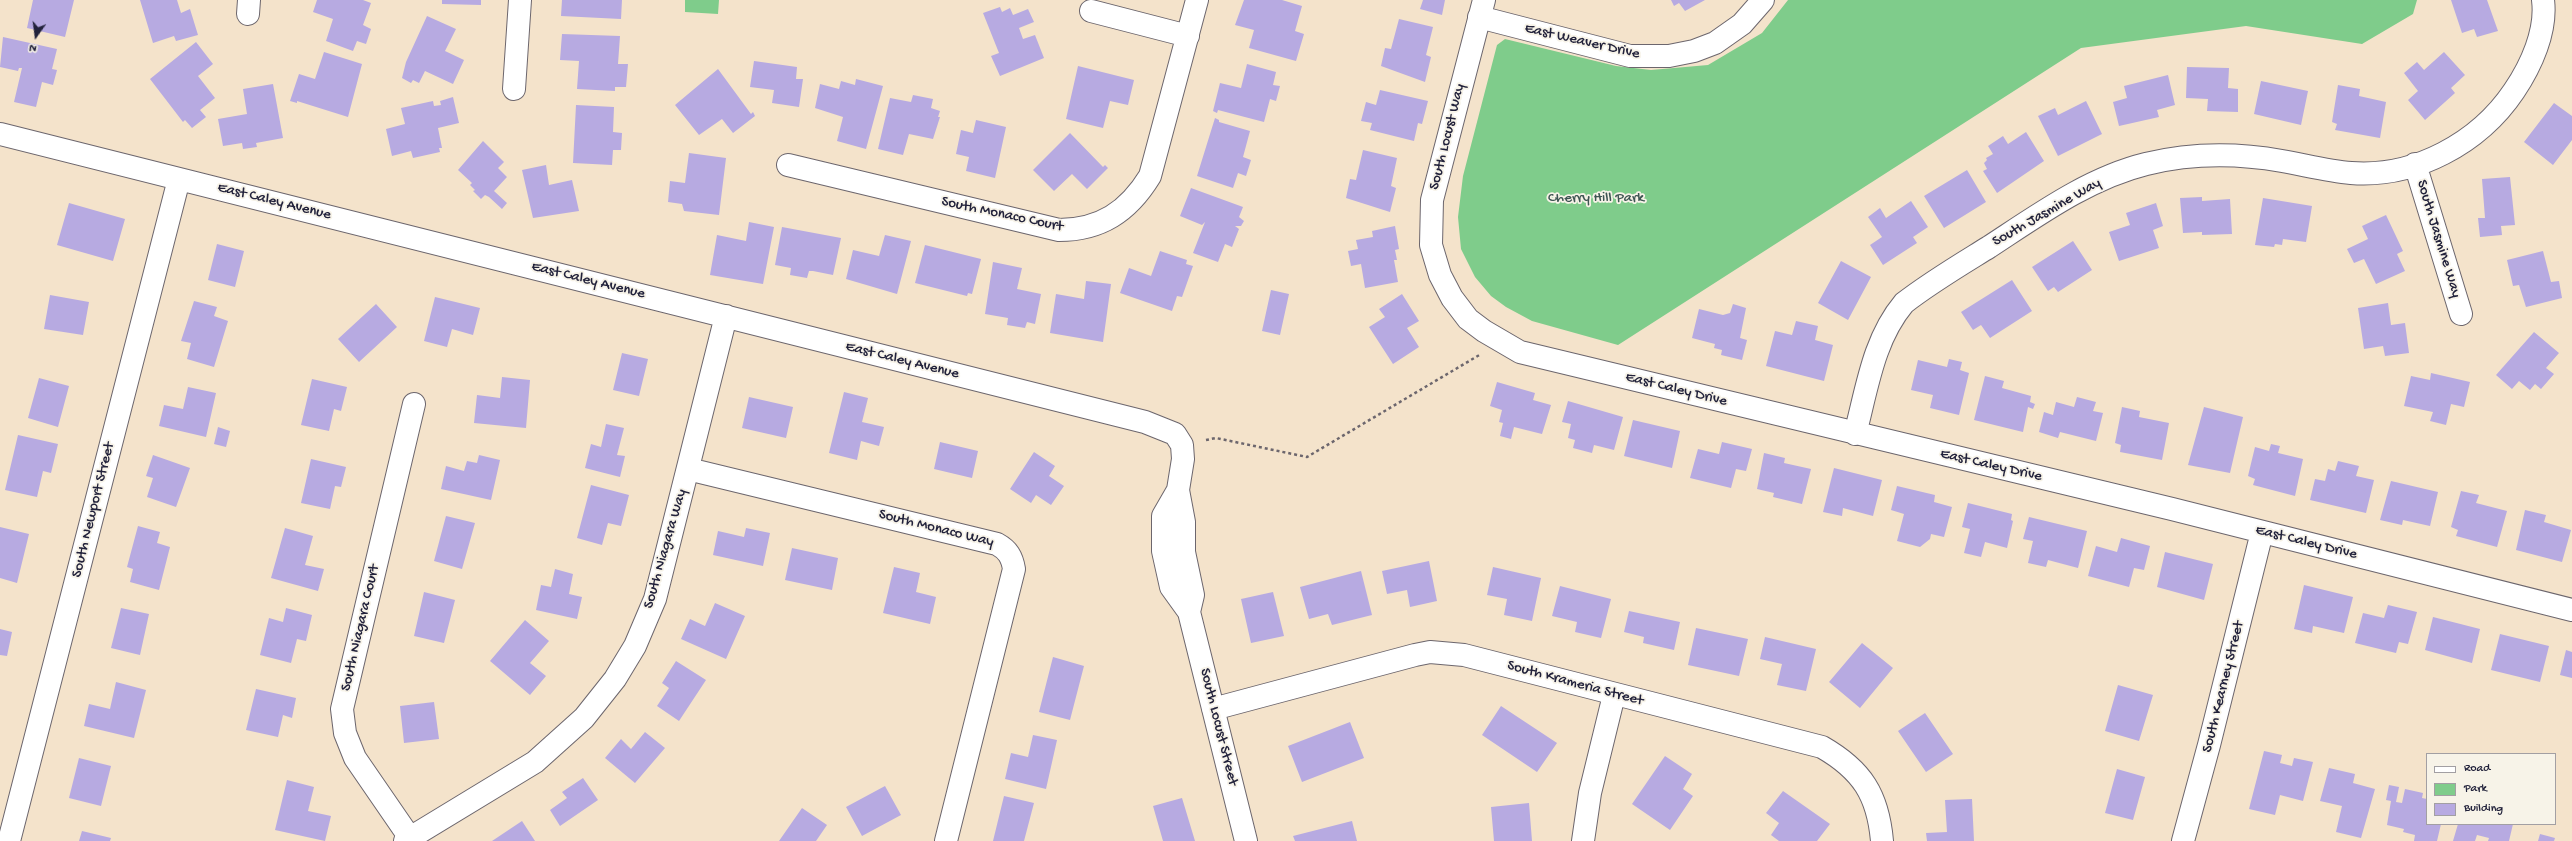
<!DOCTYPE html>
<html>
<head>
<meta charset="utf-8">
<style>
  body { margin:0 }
  #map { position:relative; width:2572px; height:841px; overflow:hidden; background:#f4e3cb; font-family:"Gochi Hand",sans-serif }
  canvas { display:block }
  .legend { position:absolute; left:2426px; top:753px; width:130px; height:72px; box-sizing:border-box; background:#f7f3e8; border:1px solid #a29fa3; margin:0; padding:5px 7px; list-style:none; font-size:12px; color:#22223b }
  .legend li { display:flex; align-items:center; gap:8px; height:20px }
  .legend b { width:20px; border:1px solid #a29fa3 }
  .north { position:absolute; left:16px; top:16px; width:40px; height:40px; -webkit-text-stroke:3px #f7f3e8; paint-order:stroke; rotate:194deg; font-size:11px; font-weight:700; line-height:16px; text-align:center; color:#22223b }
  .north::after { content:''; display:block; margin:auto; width:14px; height:18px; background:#22223b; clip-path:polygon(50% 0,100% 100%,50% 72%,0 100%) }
</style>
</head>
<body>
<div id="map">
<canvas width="2572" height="841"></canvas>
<ul class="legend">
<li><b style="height:5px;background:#fff"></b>Road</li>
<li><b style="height:11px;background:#7fcc8b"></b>Park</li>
<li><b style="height:11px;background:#b7aae1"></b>Building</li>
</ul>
<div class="north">N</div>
</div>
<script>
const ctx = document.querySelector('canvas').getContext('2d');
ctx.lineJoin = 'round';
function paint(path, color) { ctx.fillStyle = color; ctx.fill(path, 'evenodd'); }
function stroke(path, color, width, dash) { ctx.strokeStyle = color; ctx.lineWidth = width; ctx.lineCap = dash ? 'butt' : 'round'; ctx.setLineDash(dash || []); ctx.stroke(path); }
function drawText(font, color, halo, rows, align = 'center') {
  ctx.font = font + ' "Gochi Hand",sans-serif'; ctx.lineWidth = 3.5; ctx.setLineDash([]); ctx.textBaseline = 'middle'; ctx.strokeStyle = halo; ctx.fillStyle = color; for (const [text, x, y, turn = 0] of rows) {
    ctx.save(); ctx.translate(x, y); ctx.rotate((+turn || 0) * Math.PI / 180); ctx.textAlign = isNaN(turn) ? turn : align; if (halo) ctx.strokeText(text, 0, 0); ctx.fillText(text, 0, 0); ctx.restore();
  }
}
paint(new Path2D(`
  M685 0H719L718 14 685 12Z
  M1788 0H2417L2413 14 2362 44 2246 26 2081 48 1618 345 1532 321 1506 307 1491 296 1475 277 1461 249 1458 217 1463 176 1497 45 1505 39 1616 66 1651 70 1708 65 1762 33Z`), '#7fcc8b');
paint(new Path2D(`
  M33 0H74L65 37 27 28Z
  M140 0H177L181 13 190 9 198 35 176 41 174 36 153 43Z
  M317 0H363L371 3 363 25 371 29 366 44 357 41 353 51 326 41 333 19 313 12Z
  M442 0H481V5L442 4Z
  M562 0H622L621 19 561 16Z
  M1244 0H1282L1302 6 1295 31 1304 34 1296 61 1249 48 1254 30 1235 25Z
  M1423 0H1445L1442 15 1420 9Z
  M1671 0H1705L1685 11 1679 3 1674 6Z
  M2451 0H2487L2498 31 2477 37 2474 29 2462 33Z
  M1000 7 1002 12 1010 8 1013 15 1028 9 1034 22 1019 28 1023 39 1035 35 1044 58 1000 76 991 56 999 53 983 13Z
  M427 16 456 29 445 51 464 60 453 84 425 71 419 83 413 80 411 83 402 78 406 62Z
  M1399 19 1433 27 1426 55 1431 57 1425 82 1381 66 1385 48 1391 49Z
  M562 34 620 36 618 64H628L626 87H615V91L577 89 579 61 560 60Z
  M3 37 57 49 52 69 57 70 53 85 42 82 36 107 14 102 22 68H19L18 71 0 67Z
  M196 42 213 64 198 76 215 98 200 110 206 117 192 128 185 120 183 122 150 79Z
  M324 52 362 64 348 117 297 101V103L290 101 299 74 315 79Z
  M2444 52 2465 75 2451 88 2455 93 2425 120 2408 100 2418 91 2404 73 2417 62 2424 70Z
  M754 61 797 67 796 79H803L799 107 772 103 774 90 750 87Z
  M1247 64 1276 72 1273 85 1280 86 1276 101 1270 99 1264 122 1218 110 1217 113 1213 111 1220 83 1241 88Z
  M1078 66 1134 80 1128 105 1110 101 1103 128 1066 119Z
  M2187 67 2229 68 2228 88 2238 89V112L2207 111 2208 99 2186 98Z
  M718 69 751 114 753 112 755 116 733 133 722 119 699 135 675 105Z
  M2168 75 2175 105 2157 110 2159 117 2119 126 2113 102 2127 98 2124 86Z
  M856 79 883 86 866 149 837 141 843 117 815 108 820 84 839 89 841 81 855 85Z
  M2261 81 2308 91 2301 125 2254 114Z
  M273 84 283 138 256 143 257 147 243 149 242 143 223 146 218 119 247 114 243 89Z
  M2338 85 2360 89 2359 96 2386 102 2380 138 2335 130 2337 124 2332 122Z
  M1380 90 1428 101 1422 124 1418 123 1414 141 1370 130 1372 123 1361 121 1366 102 1376 105Z
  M913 95 933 99 931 108 940 111 938 117H940L933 139 909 134 903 155 878 149 890 98 911 102Z
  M453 97 459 123 438 128 442 148H439L440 152 413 158 411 151 392 156 386 129 405 124 401 108 433 101 434 106 441 105 440 101Z
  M2086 101 2102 134 2058 156 2038 116 2055 108 2058 115Z
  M2554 103 2572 116V140L2553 165 2524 142Z
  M576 105 614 107 613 132 622 133 621 150H613L612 165 573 163Z
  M1215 118 1219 120V122L1250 131 1243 157 1251 160 1246 176 1238 173 1233 188 1197 176Z
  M976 120 1006 127 995 178 966 171 969 157 956 154 961 130 973 133Z
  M2026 132 2044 161 1997 193 1983 171 1987 169 1984 163 1987 160 1986 158 1993 154 1988 146 2003 136 2008 144Z
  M1070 133 1103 167 1105 165 1108 168 1087 189 1072 174 1054 191 1033 170Z
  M483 141 504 162 498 168 507 177 494 191 507 203 502 209 489 197 485 195 481 199 473 191 475 190 470 185 472 183 458 170Z
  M1363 150 1397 158 1391 186 1396 188 1390 212 1346 198 1350 179 1356 180Z
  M689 153 726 158 719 215 684 211 682 204 668 202 670 181 685 183Z
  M546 165 549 185 572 180 579 211 533 218 522 170Z
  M1967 170 1986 202 1944 228 1924 196Z
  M2510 177 2515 225 2501 226 2502 235 2480 237 2478 218H2485L2482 179Z
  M1191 188 1243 207 1239 217 1244 221 1241 226H1235L1239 229 1232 247 1225 244 1218 262 1193 253 1205 222 1202 225 1180 216Z
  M2202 197V201L2230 199 2232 234 2202 235V232L2183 233 2180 198Z
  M2263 198 2312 206 2306 242 2283 239 2282 245 2275 244 2274 247 2255 245Z
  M1911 201 1928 227 1913 237 1917 243 1883 265 1870 245 1882 237 1868 217 1880 208 1886 218Z
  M69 203 125 219 113 261 57 245Z
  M2156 203 2163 226 2153 230 2159 248 2119 261 2109 232 2130 225 2126 213Z
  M2386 215 2403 251 2397 254 2405 271 2376 284 2364 259 2354 263 2347 249 2368 239 2362 226Z
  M749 222 774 227 763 284 710 275 717 235 746 241Z
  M1395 226 1399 249 1395 250 1397 260H1394L1398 282 1365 288 1361 264 1351 266 1348 251 1358 249 1356 240 1373 237 1372 231Z
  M782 227 841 238 833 275 813 271H809L807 278 790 275 791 268 775 265Z
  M885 235 911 241 897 294 846 279 853 250 879 256Z
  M2073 241 2092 270 2058 292 2054 287 2048 291 2032 267Z
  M217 244 244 251 235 287 208 280Z
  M925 245 981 259 972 294 968 293 967 296 915 283Z
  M1160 251 1187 260 1186 264 1193 266 1182 297 1177 296 1172 311 1120 293 1129 268 1151 276Z
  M2543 251 2551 282 2559 281 2562 298 2526 307 2519 285 2513 286 2507 260Z
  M1841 261 1871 277 1848 320 1818 303Z
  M993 262 1022 268 1017 289 1041 294 1035 324 1027 322 1025 328 1007 325 1008 318 985 314Z
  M2012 280 2032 311 1990 338 1981 325 1973 330 1961 312Z
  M1086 281 1111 284 1103 342 1050 333 1056 294 1084 299Z
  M1271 290 1289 294 1280 335 1262 331Z
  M1402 294 1419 321 1407 328 1419 347 1393 364 1369 327 1385 317 1379 309Z
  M50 295 89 302 83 335 44 329Z
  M435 297 480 308 473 335 452 329 447 347 424 341Z
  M194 301 217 307 214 316 228 321 214 367 187 359 191 343 181 341Z
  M2388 303 2391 325 2405 323 2409 353 2385 356 2383 346 2364 349 2358 308Z
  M376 304 397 327 359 362 338 339Z
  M1733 304 1746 308 1740 338 1747 340 1742 360 1721 355 1722 350 1714 348 1715 344 1692 338 1699 309 1723 315 1730 313Z
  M1796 321 1818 326 1815 340 1833 345 1824 381 1766 366 1775 331 1792 335Z
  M2534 332 2559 353 2546 368 2554 374 2541 389 2535 384 2530 390 2519 381 2512 389 2496 375Z
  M622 353 648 359 639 396 613 390Z
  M1949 359 1962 362 1960 370 1969 373 1959 415 1930 408 1933 395 1911 390 1918 360 1947 367Z
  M2431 373 2470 382 2464 407 2451 404 2446 425 2430 421 2433 412 2404 406 2411 376 2430 380Z
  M1985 376 2004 381 2002 388 2031 396 2030 402 2035 404 2033 409 2028 407 2023 432 1974 420Z
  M502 377 530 380 526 428 474 423 477 395 500 398Z
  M39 378 69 386 58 427 28 418Z
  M312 379 347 387 341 411 334 409 329 431 301 425Z
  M1497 382 1535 393 1533 400 1551 405 1542 434 1514 427 1511 439 1500 436 1503 423 1499 422 1502 410 1490 406Z
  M188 387 216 393 206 437 159 426 164 405 183 409Z
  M844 392 868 398 862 422 884 427 879 446 861 441 857 460 829 453Z
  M749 397 793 407 786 438 742 428Z
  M2077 397 2096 402 2093 411 2103 413 2096 441 2060 432 2058 438 2039 432 2044 412 2053 415 2056 402 2074 407Z
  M1568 401 1623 417 1614 450 1594 445 1592 453 1573 448 1575 440 1568 438 1571 424 1562 422Z
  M2122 407 2140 411 2139 417 2169 423 2162 460 2120 452 2121 445 2115 443Z
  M2204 407 2243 417 2230 473 2188 465Z
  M1633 420 1680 431 1672 468 1624 456Z
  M606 424 624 428 617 455 625 456 620 477 585 468 591 444 601 447Z
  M218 427 230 431 226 447 214 444Z
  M18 435 58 444 51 473 43 471 37 497 5 490Z
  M940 442 978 451 972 478 934 469Z
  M1722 442 1752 449 1746 471 1736 469 1731 488 1690 478 1698 449 1719 454Z
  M2271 444 2280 446 2278 453 2303 459 2295 496 2253 485 2255 479 2248 476 2255 447 2269 451Z
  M1034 452 1055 466 1049 476 1064 486 1051 505 1036 495 1031 503 1010 489Z
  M1764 453 1785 458 1784 463 1811 469 1802 504 1773 497 1774 493 1757 489Z
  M153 455 190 468 176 507 147 497 153 478 146 476Z
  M479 455 500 460 491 500 441 489 446 466 464 471 467 461 477 463Z
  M311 459 346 467 341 487 335 486 330 509 301 503Z
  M2338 461 2359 466 2356 476 2374 480 2366 513 2310 500 2315 479 2325 481 2328 469 2335 471Z
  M1834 468 1882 480 1873 516 1843 508 1842 516 1823 512Z
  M2391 481 2438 492 2430 526 2403 520 2402 525 2380 520Z
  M591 485 629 495 621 526 608 523 602 545 577 538Z
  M1897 486 1935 495 1934 502 1952 507 1944 537 1931 534 1930 539 1920 547 1897 541 1904 514 1891 510Z
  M2461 491 2479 495 2476 503 2507 511 2497 547 2456 536 2458 530 2451 527Z
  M1968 503 2012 514 2011 520 2013 521 2007 548 1985 542 1981 557 1964 553 1970 529 1962 527Z
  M2525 510 2546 515 2544 522 2571 530 2562 562 2516 550Z
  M446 516 475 523 462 569 434 561Z
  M2029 517 2087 531 2078 568 2048 560 2046 567 2028 563 2033 541 2023 539Z
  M138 526 160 532 157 543 170 547 159 590 130 582 133 569 127 567Z
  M0 527 29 534 17 583 0 578Z
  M285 528 313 536 305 565 324 569 318 591 271 578Z
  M746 528 770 533 763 566 713 555 718 531 744 537Z
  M2121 538 2150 546 2144 570 2134 568 2129 587 2088 576 2096 546 2117 552Z
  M792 548 838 558 832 590 785 580Z
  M2165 552 2213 564 2204 600 2157 587Z
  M1429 561 1437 601 1410 607 1407 590 1387 594 1382 571Z
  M894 567 920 573 916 592 936 597 930 624 883 613Z
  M1493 567 1541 578 1532 621 1504 615 1507 599 1487 595Z
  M555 569 573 574 569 594 582 597 577 619 536 610 541 585 551 587Z
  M1361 571 1372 615 1332 625 1328 614 1309 619 1300 587Z
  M2304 585 2353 597 2344 633 2313 626 2312 633 2294 629Z
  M1560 586 1611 599 1601 638 1575 632 1577 622 1552 616Z
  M424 592 455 600 444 643 414 636Z
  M1273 592 1284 636 1251 643 1241 599Z
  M715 603 745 616 726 659 681 639 690 619 705 626Z
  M2388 605 2417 612 2408 644 2399 642 2396 653 2355 643 2363 613 2384 618Z
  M121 608 149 614 140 655 111 648Z
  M286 608 312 615 306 641 297 639 291 663 260 655 269 618 283 622Z
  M1629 611 1680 622 1674 650 1643 643 1644 637 1624 632Z
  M2433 617 2480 629 2472 663 2425 650Z
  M525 620 549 641 530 663 546 676 530 695 490 661Z
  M1696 628 1748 639 1739 676 1688 665Z
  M0 629 12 632 7 656 0 655Z
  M2500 634 2549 646 2540 682 2491 670Z
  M1765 637 1816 649 1806 691 1777 685 1782 664 1760 659Z
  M1862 643 1893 668 1860 708 1829 682Z
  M2566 650 2572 652V678L2560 675Z
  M1053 657 1084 666 1070 720 1039 712Z
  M676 661 706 680 679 721 657 706 669 688 662 683Z
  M116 682 146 690 134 738 84 726 89 704 110 709Z
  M2118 685 2153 695 2139 741 2105 731Z
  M256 689 296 698 292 718 283 715 278 737 246 730Z
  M434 702 439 739 404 743 400 706Z
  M1501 706 1557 743 1537 772 1482 735Z
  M1925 713 1953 754 1926 772 1898 731Z
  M1350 722 1364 758 1302 782 1288 746Z
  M645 732 665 748 635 783 605 758 621 739 631 749Z
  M1033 735 1057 740 1046 789 1005 779 1011 753 1028 757Z
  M2264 751 2282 755 2280 763 2292 766 2294 758 2313 762 2303 801 2280 795 2275 815 2249 809Z
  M1665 756 1692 774 1683 789 1693 796 1670 830 1632 804Z
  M79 758 111 766 101 806 69 798Z
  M2329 768 2355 774 2353 783 2375 789 2361 838 2336 832 2342 806 2320 801Z
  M2117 769 2145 777 2133 820 2105 813Z
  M583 778 598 800 560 826 550 810 567 798 562 792Z
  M287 780 314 787 308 811 331 816 325 841 275 830Z
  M2389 785 2399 787 2396 802 2402 803 2405 789 2423 793 2422 798 2427 799V824H2441L2437 841H2414L2415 835 2403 832 2404 829 2387 825 2391 801 2386 800Z
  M885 786 901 815 862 836 846 807Z
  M1783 791 1830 824 1817 841H1779L1771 835 1779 823 1766 813Z
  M1004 796 1034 803 1024 841H993Z
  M1182 798 1195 841H1163L1153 806Z
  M1972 799 1974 841H1927L1926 833 1947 832 1945 800Z
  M1529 803 1532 841H1494L1491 807Z
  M802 808 827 825 816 841H779Z
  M522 821 535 841H492Z
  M1352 821 1357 841H1295L1293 836Z
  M2458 824H2513L2509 841H2488L2489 838 2477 835 2475 841H2453Z
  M82 831 111 838 110 841H79Z
  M2540 834 2555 838 2554 841H2538Z`), '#b7aae1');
const minor = new Path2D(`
  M1484 0 1432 200 1431 245 1440 275 1452 298 1468 319 1484 331 1520 352 2172 509 2572 610
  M1091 11 1188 36
  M248 14 249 0
  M1479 17 1630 56H1669L1694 51 1715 43 1742 24 1763 0
  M514 89 520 0
  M0 134 1145 422 1175 434 1182 445 1183 459 1178 490 1163 516V551L1171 587 1189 612 1246 841
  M2415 164 2461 314
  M788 165 1059 230C1100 230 1128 212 1150 176L1197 0
  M1855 434C1867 389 1873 340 1904 303 1931 282 1960 265 1989 247 2038 215 2089 178 2146 164 2191 153 2237 153 2282 161 2305 165 2328 171 2351 173 2415 178 2479 143 2514 91 2531 66 2547 31 2543 0
  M688 469 997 544C1008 550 1012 557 1014 569L946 841
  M1178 490 1184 522V552L1193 595 1189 612
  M1213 709 1415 655 1430 652 1464 655 1822 747C1862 770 1878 795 1882 841
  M410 838 355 758 345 733 342 709 414 404
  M9 841 179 179
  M405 841 535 762 584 718 615 679 635 646 655 599 726 316
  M1583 841 1590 793 1614 695
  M2183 841 2209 745 2262 532`);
stroke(minor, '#6c666d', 24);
stroke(new Path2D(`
  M1206 440 1216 438 1307 457 1481 354`), '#6c666d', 2.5, [3, 3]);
stroke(minor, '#fff', 22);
drawText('15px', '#22223b', '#f7f3e8', [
  ["East Weaver Drive",1582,42,13],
  ["South Locust Way",1448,137,-76],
  ["East Caley Avenue",274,202,14],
  ["South Jasmine Way",2047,213,-30],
  ["South Monaco Court",1002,215,12],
  ["South Jasmine Way",2438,239,73],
  ["East Caley Avenue",588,281,14],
  ["East Caley Avenue",902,361,14],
  ["East Caley Drive",1676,390,14],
  ["East Caley Drive",1991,466,13],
  ["South Newport Street",94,510,-76],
  ["South Monaco Way",936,529,14],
  ["East Caley Drive",2306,543,14],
  ["South Niagara Way",666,549,-74],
  ["South Niagara Court",361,628,-77],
  ["South Krameria Street",1575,684,15],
  ["South Kearney Street",2224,687,-76],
  ["South Locust Street",1218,727,76]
]);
drawText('15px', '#3e5553', '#f7f3e8', [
  ["Cherry Hill Park",1596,199]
]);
</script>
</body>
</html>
